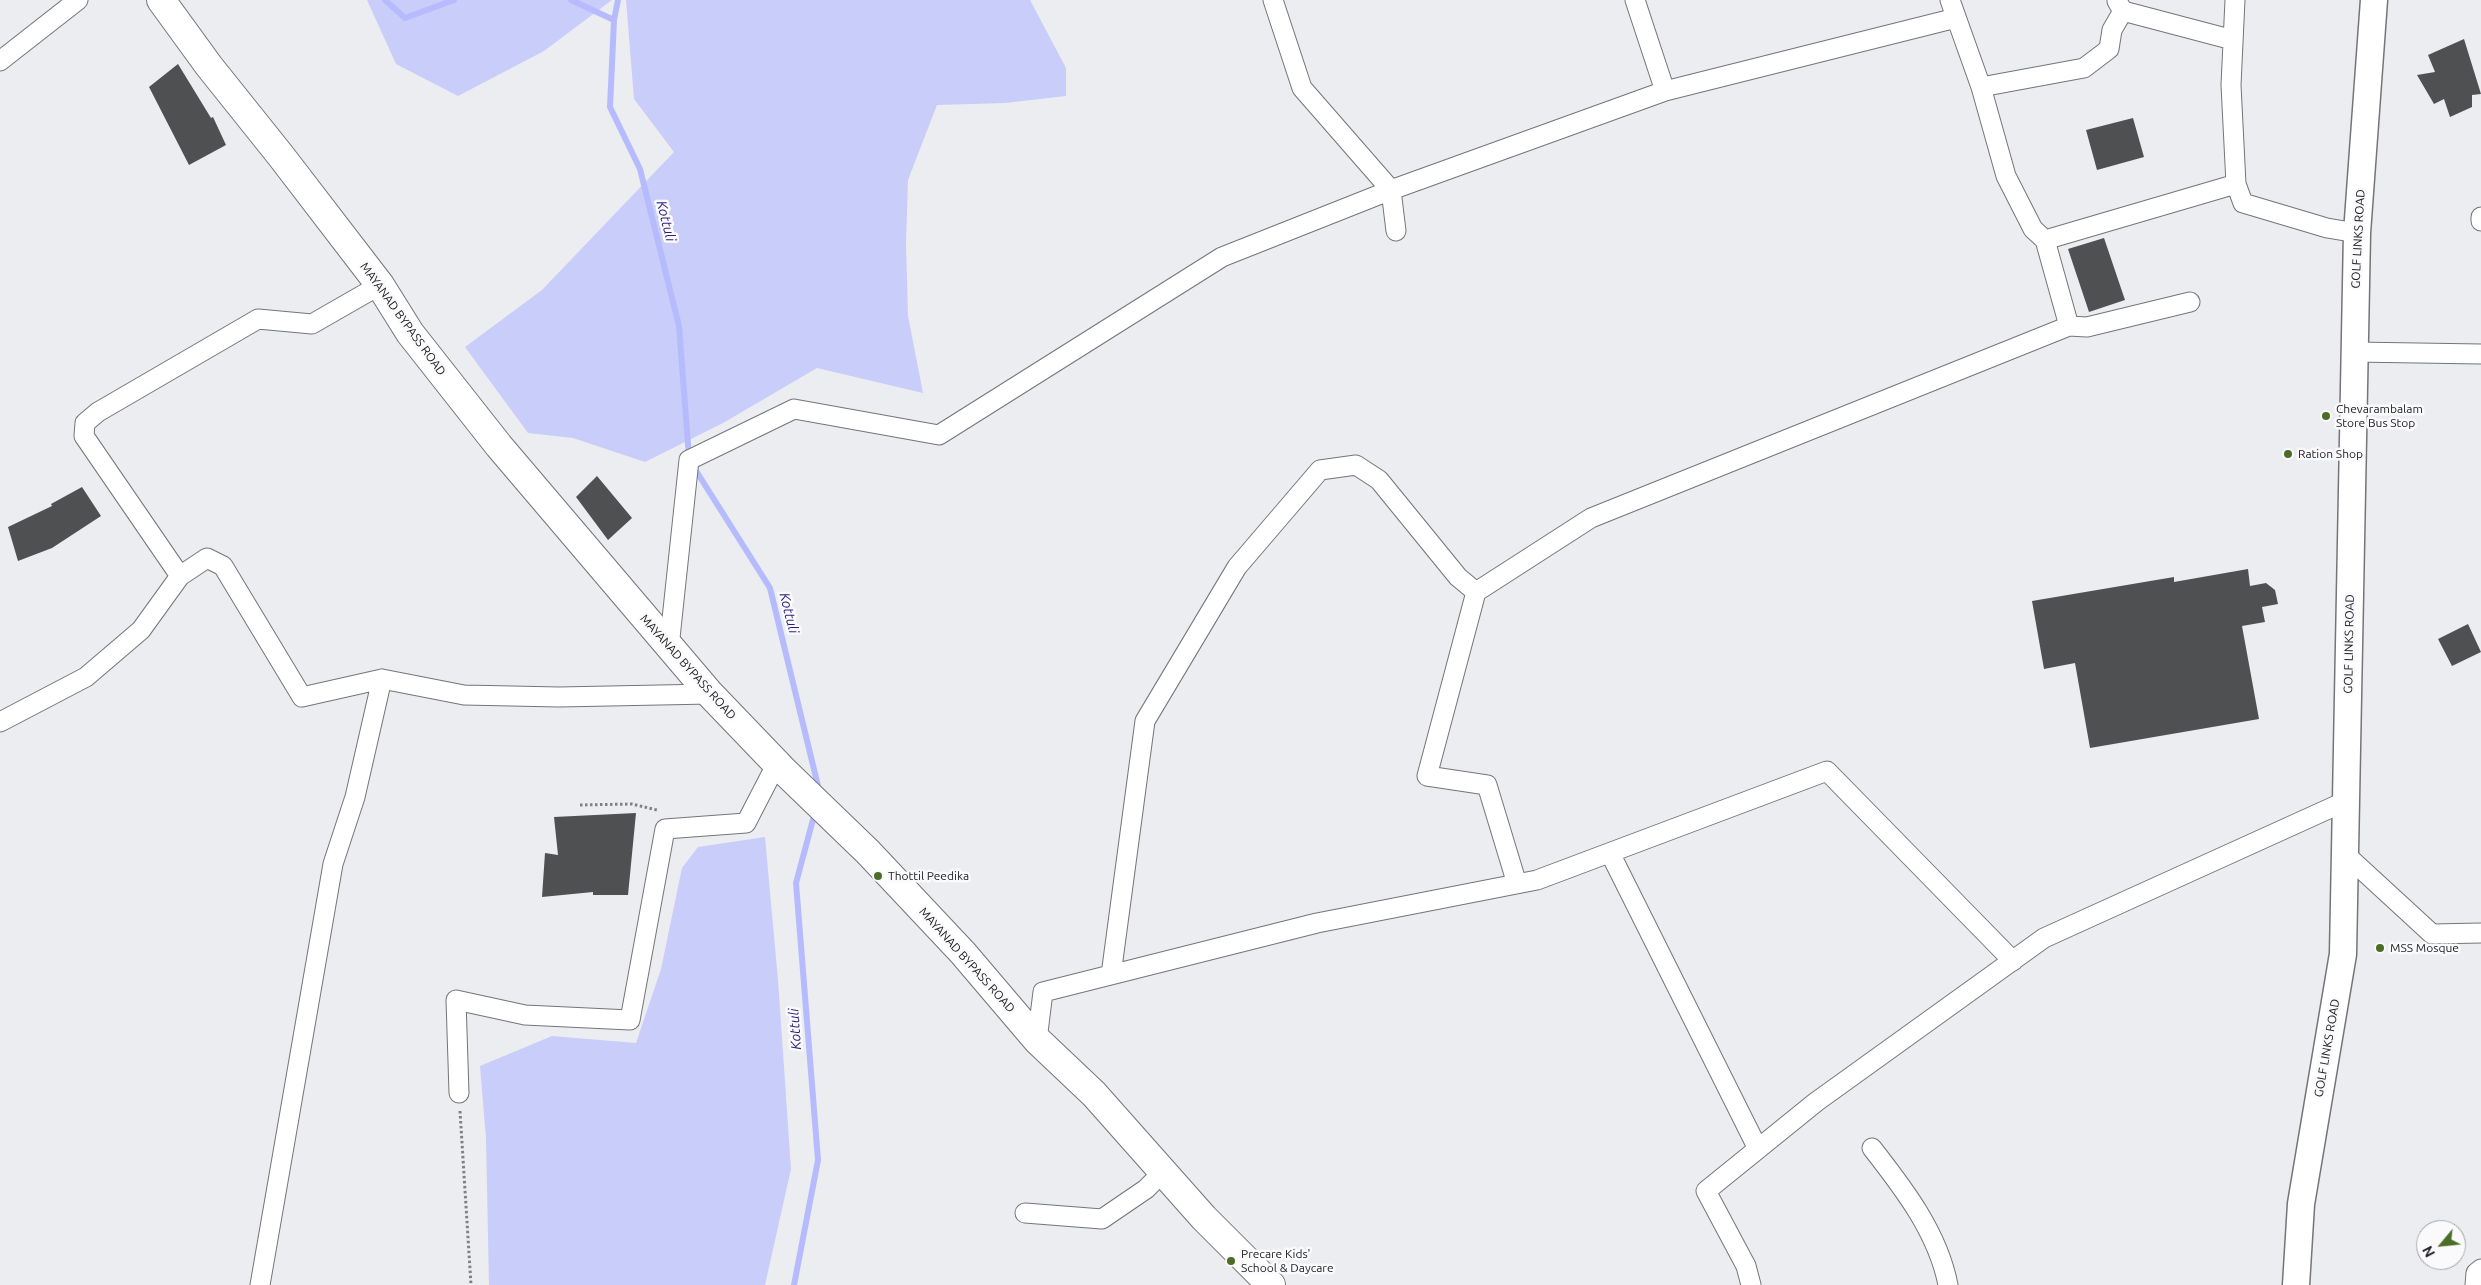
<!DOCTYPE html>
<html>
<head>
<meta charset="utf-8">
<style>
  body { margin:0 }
  #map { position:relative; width:2481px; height:1285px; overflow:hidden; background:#ecedf0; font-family:Ubuntu,sans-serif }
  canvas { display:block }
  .north { position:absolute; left:2416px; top:1220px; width:50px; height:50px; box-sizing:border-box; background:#fafafd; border:1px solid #a4a4a6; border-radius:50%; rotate:242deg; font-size:14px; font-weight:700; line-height:20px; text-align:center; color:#222223 }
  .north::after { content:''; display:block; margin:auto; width:18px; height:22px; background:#4b6d25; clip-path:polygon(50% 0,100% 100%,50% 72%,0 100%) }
</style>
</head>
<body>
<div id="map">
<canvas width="2481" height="1285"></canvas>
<div class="north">N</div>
</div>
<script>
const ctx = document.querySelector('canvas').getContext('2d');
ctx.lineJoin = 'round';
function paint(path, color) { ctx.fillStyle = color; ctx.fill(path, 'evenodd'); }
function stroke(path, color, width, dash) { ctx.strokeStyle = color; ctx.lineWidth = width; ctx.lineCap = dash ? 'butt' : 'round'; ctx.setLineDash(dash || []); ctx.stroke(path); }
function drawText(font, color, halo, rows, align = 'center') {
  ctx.font = font + ' Ubuntu,sans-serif'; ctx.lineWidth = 5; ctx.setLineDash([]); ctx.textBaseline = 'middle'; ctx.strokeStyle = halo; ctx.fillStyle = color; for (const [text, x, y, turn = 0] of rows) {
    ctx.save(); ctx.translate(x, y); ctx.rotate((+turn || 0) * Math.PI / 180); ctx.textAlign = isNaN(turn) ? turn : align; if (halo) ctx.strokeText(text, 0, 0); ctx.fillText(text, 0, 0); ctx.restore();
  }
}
paint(new Path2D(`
  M367 0H612L544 51 458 96 396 64Z
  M626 0H1030L1066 68V96L1005 103 937 105 908 180 906 243 908 316 923 393 817 368 723 423 645 462 573 438 528 433 465 347 542 290 674 152 634 99Z
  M765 837 778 980 791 1169 765 1285H489L486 1138 480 1066 552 1036 636 1043 661 969 682 868 698 847Z`), '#c9cdf9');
stroke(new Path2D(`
  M385 0 405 18 454 0
  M571 0 614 20 610 107 640 169 679 326 689 457
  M614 20 618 0
  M693 466 770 588 819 790
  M794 1285 818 1160 796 883 815 812`), '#b6bbfe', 6);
paint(new Path2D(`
  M2464 39 2481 94 2472 95V107L2450 117 2444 99 2434 104 2417 75 2435 72 2428 55Z
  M178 64 211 118 213 117 226 145 189 165 149 87Z
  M2133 118 2144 157 2097 170 2086 130Z
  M2104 238 2125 300 2089 312 2068 249Z
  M597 476 632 518 608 540 576 497Z
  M82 487 101 516 52 548 18 561 8 527 52 506 51 504Z
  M2248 569 2250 586 2266 583 2275 590 2278 604 2262 607 2265 622 2242 626 2259 719 2090 748 2075 663 2044 669 2032 601 2174 577V582Z
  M2468 624 2481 652 2452 666 2438 639Z
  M636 813 628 895H593V892L542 897 545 853 558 855 554 817Z`), '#4f5052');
const minor = new Path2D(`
  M1273 0 1302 88 1391 190 1396 231
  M1635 0 1665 91
  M1950 0 1981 87 2006 176 2033 229 2045 240 2069 326
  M2235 0 2231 85 2236 184 2243 203 2327 228 2357 233
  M2117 1 2123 11 2233 40
  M0 61 78 0
  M1981 87 2084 68 2109 49 2112 30 2123 11
  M2481 217V221
  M2045 240 2236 184
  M2354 352 2481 354
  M180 576 84 436 85 423 98 412 258 319 312 324 380 285
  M1476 592 1427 776 1487 785 1517 884
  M669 647 689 460 794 409 939 435 1222 257 1391 190 1665 91 1956 18
  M0 722 86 677 141 630 180 576 207 558 223 566 302 697 382 679 464 695 559 697 710 694
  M1610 853 1758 1149
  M2345 854 2432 934 2481 933
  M1111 975 1145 721 1237 567 1320 470 1356 465 1379 480 1458 577 1476 592 1591 518 2069 326 2087 327 2190 302
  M1037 1040 1043 992 1317 923 1537 880 1827 771 2013 961
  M459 1093 456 1000 525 1015 630 1020 665 829 746 823 777 763
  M1872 1148C1904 1189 1938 1233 1948 1285
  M1025 1213 1102 1219 1146 1189 1163 1172
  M260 1285 333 864 355 797 382 679
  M1751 1285 1746 1266 1706 1191 1816 1102 2044 938 2346 801
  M2475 1285 2476 1273 2481 1269`);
const secondary = new Path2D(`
  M2296 1285 2301 1204 2343 954 2357 233 2374 0`);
const primary = new Path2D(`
  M161 0 209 66 281 156 380 285 410 333 499 446 710 694 782 769 868 852 963 953 1037 1040 1094 1094 1204 1218 1271 1285`);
stroke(minor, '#757578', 21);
stroke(secondary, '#757578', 29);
stroke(primary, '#757578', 30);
stroke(new Path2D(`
  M580 805 632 804 657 810
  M460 1111 471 1285`), '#7f8082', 3, [2.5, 2.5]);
stroke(minor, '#fff', 19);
stroke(secondary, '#fff', 26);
stroke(primary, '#fff', 28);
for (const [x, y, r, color] of [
  [2326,416,5,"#4b6d25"],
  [2288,454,5,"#4b6d25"],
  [878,876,5,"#4b6d25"],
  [2380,948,5,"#4b6d25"],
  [1231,1261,5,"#4b6d25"]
]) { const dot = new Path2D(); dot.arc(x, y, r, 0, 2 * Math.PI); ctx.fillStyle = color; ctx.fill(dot); stroke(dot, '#fafafd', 2); }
drawText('12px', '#222223', '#fafafd', [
  ["GOLF LINKS ROAD",2358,239,-87],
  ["MAYANAD BYPASS ROAD",403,319,54],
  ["GOLF LINKS ROAD",2349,644,-89],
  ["MAYANAD BYPASS ROAD",688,667,48],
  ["MAYANAD BYPASS ROAD",967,960,48],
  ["GOLF LINKS ROAD",2327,1048,-80]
]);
drawText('12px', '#222223', '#fafafd', [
  ["Chevarambalam",2336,409],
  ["Store Bus Stop",2336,423],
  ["Ration Shop",2298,454],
  ["Thottil Peedika",888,876],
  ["MSS Mosque",2390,948],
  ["Precare Kids'",1241,1254],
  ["School & Daycare",1241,1268]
], 'left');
drawText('italic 14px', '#2b1c79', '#fafafd', [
  ["Kottuli",666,221,76],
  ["Kottuli",789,613,76],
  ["Kottuli",795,1029,-94]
]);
</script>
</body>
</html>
